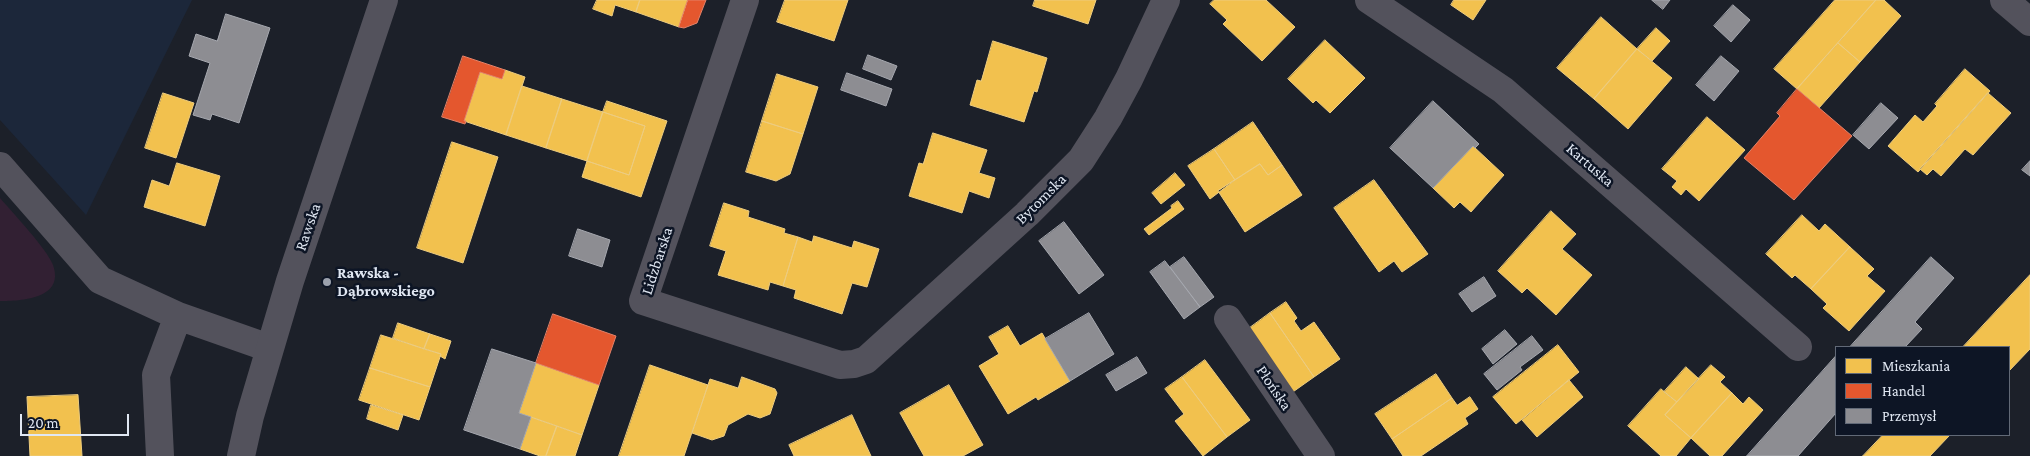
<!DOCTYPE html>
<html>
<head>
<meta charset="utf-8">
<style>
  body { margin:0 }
  #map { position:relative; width:2030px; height:456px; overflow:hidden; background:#1c2029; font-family:"Crimson Pro",serif }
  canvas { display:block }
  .legend { position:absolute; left:1835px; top:346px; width:175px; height:90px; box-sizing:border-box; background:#0d1525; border:1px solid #616977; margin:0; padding:6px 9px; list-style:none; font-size:15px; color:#e0e7f2 }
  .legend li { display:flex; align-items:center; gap:10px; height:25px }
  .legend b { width:25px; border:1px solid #616977 }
  .scale { position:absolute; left:20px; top:414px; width:109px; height:22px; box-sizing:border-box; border:2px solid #e0e7f2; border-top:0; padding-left:6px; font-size:15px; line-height:18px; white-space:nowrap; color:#e0e7f2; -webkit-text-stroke:4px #0d1525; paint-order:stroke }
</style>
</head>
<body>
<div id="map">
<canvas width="2030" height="456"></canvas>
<ul class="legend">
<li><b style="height:14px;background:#f2c14e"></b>Mieszkania</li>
<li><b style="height:14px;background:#e4572e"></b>Handel</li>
<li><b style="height:14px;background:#8d8d92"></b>Przemysł</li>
</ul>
<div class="scale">20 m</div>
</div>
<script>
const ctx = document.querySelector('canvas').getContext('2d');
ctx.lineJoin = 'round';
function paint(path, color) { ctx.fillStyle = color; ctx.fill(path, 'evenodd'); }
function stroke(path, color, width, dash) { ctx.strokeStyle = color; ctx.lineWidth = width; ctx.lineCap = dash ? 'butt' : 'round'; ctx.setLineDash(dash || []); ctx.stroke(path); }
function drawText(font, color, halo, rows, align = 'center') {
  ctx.font = font + ' "Crimson Pro",serif'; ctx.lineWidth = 5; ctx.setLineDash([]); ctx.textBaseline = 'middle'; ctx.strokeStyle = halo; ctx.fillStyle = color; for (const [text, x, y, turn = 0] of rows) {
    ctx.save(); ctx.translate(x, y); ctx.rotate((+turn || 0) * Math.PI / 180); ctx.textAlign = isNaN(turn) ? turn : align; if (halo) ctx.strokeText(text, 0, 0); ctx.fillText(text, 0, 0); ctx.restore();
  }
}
paint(new Path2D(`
  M0 0H192L86 215 0 120Z`), '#1c273a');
paint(new Path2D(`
  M0 198C12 212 48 250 53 265 65 299 21 301 0 301Z`), '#322033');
const homes = new Path2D(`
  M597 0H640L636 12 615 5 612 16 593 9Z
  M640 0H688L679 27 636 12Z
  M785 0H848L834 41 777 22Z
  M1035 0H1096L1088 24 1033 6Z
  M1214 0H1266L1295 27 1262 61 1223 24 1227 20 1210 4Z
  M1454 0H1486L1473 20 1451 5Z
  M1835 0H1876L1797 89 1774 69Z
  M1876 0H1884L1901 16 1860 62 1838 43Z
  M1601 17 1637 49 1594 99 1557 68Z
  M1656 28 1670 41 1652 61 1637 49Z
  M1325 40 1365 78 1330 113 1316 100 1313 103 1288 79Z
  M993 41 1047 58 1037 92 1034 91 1024 122 970 105 977 80 981 81Z
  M1838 43 1860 62 1819 108 1797 89Z
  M1637 49 1672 78 1628 129 1594 99Z
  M1965 69 1990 91 1918 172 1888 146 1915 115 1923 122 1937 106 1935 104Z
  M505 70 525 77 506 135 464 121 480 72 502 79Z
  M777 74 818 87 803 134 762 121Z
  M522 86 562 99 546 148 506 135Z
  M163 93 194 103 176 158 145 148Z
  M1988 93 2011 113 1973 155 1965 149 1941 176 1933 169 1927 175 1920 169Z
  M562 99 603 112 587 161 546 148Z
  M607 101 667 121 641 197 582 177 587 161 629 175 645 126 603 112Z
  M603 112 645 126 629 175 587 161Z
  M1707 117 1745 150 1699 201 1686 189 1681 195 1672 187 1677 181 1662 169Z
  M762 121 803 134 790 174 776 181 746 172Z
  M1253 122 1282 165 1268 175 1260 164 1235 180 1214 149Z
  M933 133 987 150 979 173 995 178 989 198 969 191 962 213 909 196 919 163 923 164Z
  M452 142 498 157 463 263 417 248Z
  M1473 146 1504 175 1471 212 1460 202 1454 208 1433 188Z
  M1214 149 1235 180 1210 199 1188 166Z
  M177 163 220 176 205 226 144 207 152 180 169 186Z
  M1260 164 1268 175 1282 165 1302 195 1245 232 1218 191Z
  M1175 173 1185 185 1161 204 1152 193Z
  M1374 180 1428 254 1402 272 1394 261 1379 272 1334 208Z
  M1178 201 1184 209 1149 235 1144 229 1172 208 1171 206Z
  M724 203 749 211 748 217 785 229 784 233 798 237 783 286 770 282 768 290 718 275 726 251 710 246Z
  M1551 211 1576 234 1562 249 1592 275 1556 315 1527 288 1522 293 1498 271Z
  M1802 215 1819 231 1825 224 1850 247 1811 289 1795 275 1792 278 1766 254Z
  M814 236 852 248 854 241 879 249 867 287 852 283 842 314 794 298 796 290 783 286 798 237 812 242Z
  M1850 247 1874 269 1867 276 1885 291 1849 331 1823 308 1827 304 1811 289Z
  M2030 275V349L2009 371V347H1963Z
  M1286 302 1297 318 1294 321 1301 331 1314 322 1340 359 1314 377 1270 313Z
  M1270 313 1314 377 1290 394 1247 330Z
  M398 323 430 334 424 349 393 338Z
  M1008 326 1020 346 1042 333 1070 381 1038 400 1036 397 1008 414 979 366 999 354 989 337Z
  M430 334 451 341 445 359 440 356 441 354 424 349Z
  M381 335 441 354 430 387 370 368Z
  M1558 345 1579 372 1516 424 1493 397Z
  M1205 360 1250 420 1227 437 1182 377Z
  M536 363 599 385 582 435 519 413Z
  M650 365 708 385 684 456H619Z
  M1711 365 1725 377 1720 382 1732 393 1691 438 1665 415Z
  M1686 367 1699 379 1677 402 1664 392Z
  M370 368 430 387 419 420 359 400Z
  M1436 374 1452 398 1392 439 1375 414Z
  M742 377 775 389 777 393 770 414 760 418 748 414 728 425 724 436 712 440 692 433 710 379 738 388Z
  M1182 377 1227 437 1203 456 1175 421 1184 414 1165 389Z
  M1569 380 1583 397 1537 437 1522 420Z
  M949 385 983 445 963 456H924L900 413Z
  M1661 389 1677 402 1665 415 1691 438 1676 456H1661L1628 426Z
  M1732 393 1743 404 1749 397 1763 410 1722 456H1710L1691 438Z
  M78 395 82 456H30L27 397Z
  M1470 397 1478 409 1465 418 1468 424 1421 456H1403L1392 439 1452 398 1457 405Z
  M371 405 403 415 398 430 367 419Z
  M852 415 871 456H794L789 445Z
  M531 417 557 426 546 456H540L520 449Z
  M557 426 582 435 575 456H546Z
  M1883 435H1948L1949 436 1930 456H1863Z`);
paint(homes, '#f2c14e');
stroke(homes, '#edcc7f', 1);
const shops = new Path2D(`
  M688 0H706L697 23 684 28 679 27Z
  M463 56 505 70 502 79 480 72 464 121H466L465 124 442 117Z
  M1797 89 1852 136 1794 200 1744 158 1780 116 1777 113Z
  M553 314 616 336 599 385 536 363Z`);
paint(shops, '#e4572e');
stroke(shops, '#e38269', 1);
const industry = new Path2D(`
  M1652 0H1670L1663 9Z
  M1733 5 1750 20 1731 42 1714 26Z
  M226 14 270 28 239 123 212 114 210 120 193 115 210 63 189 56 196 34 217 41Z
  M868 55 897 66 891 80 863 69Z
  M1721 56 1739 71 1714 101 1696 85Z
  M847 73 892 89 886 106 841 90Z
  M1433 101 1479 144 1475 148 1473 146 1433 188 1390 148Z
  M1881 103 1898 118 1869 149 1853 135Z
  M2030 161V176L2022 170Z
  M1064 222 1104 275 1079 294 1039 241Z
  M578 229 610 240 602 267 569 256Z
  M1184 257 1214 297 1200 307 1170 267Z
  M1931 257 1954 278 1915 322 1922 329 1905 347H1850Z
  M1165 261 1200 307 1184 319 1150 272Z
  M1484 277 1496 296 1472 312 1459 294Z
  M1089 313 1114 354 1070 381 1045 339Z
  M1505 330 1517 344 1493 364 1482 349Z
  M1532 336 1543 350 1520 367 1522 370 1497 390 1484 374Z
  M492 349 536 363 519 413 531 417 520 449 464 430Z
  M1836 356V413L1798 456H1747Z
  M1137 357 1147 373 1116 391 1106 375Z`);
paint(industry, '#8d8d92');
stroke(industry, '#a6a8af', 1);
stroke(new Path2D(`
  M745 0 643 301 840 365 854 364 866 360 1027 214 1081 160 1108 118 1129 79 1166 0
  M1369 0 1503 90 1798 347
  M2004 0 2030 22
  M0 166 100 280 178 316 269 348
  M1228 319 1321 456
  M160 456 156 375 178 316`), '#53525c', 28);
stroke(new Path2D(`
  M241 456 250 416 290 281 384 0`), '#53525c', 28);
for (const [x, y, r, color] of [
  [327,282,5,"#9ba1ac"]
]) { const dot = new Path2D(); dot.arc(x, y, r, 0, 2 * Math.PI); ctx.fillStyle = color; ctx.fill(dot); stroke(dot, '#0d1525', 2); }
drawText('16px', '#e0e7f2', '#0d1525', [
  ["Kartuska",1590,165,41],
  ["Bytomska",1041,199,-45],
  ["Rawska",308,227,-71],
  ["Lidzbarska",657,261,-72],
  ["Płońska",1274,388,56]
]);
drawText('bold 16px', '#e0e7f2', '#0d1525', [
  ["Rawska -",337,273],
  ["Dąbrowskiego",337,291]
], 'left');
</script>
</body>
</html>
